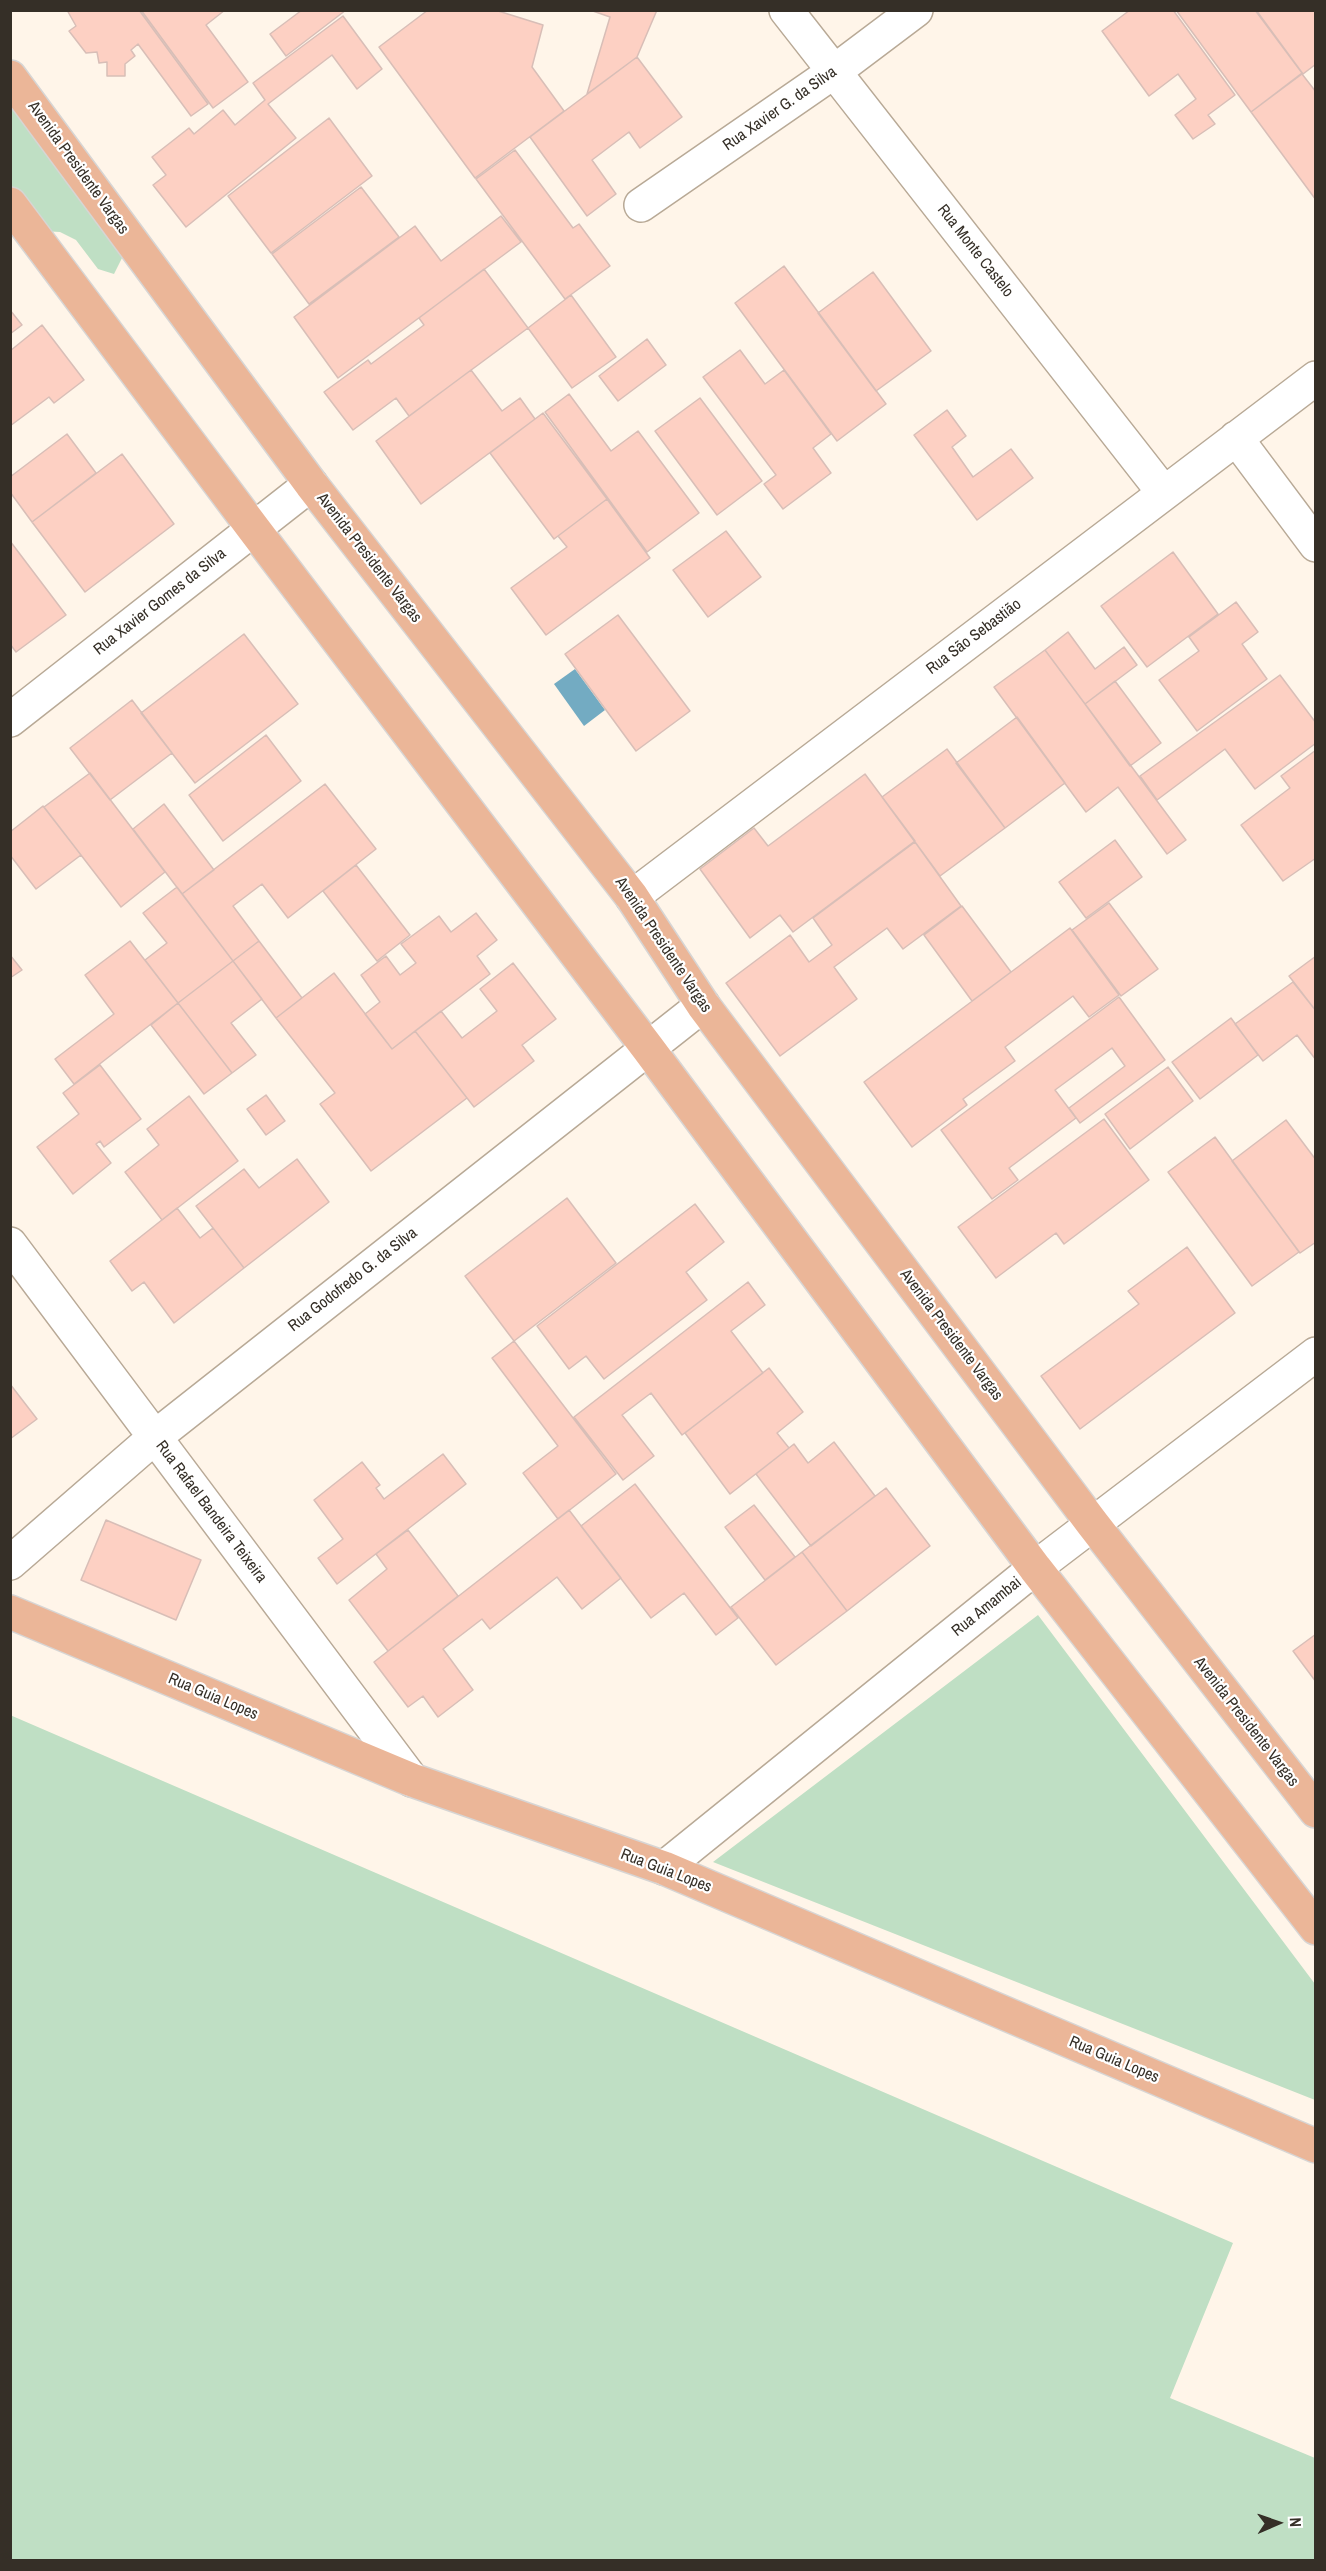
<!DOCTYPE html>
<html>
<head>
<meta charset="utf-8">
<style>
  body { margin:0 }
  #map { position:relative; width:1326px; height:2571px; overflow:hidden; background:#fff5e9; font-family:"Archivo Narrow",sans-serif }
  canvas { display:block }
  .frame { position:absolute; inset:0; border:12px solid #352f27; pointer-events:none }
  .north { position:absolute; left:1248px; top:2493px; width:60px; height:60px; -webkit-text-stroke:4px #fff; paint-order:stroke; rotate:88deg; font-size:16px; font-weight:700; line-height:24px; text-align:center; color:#352f27 }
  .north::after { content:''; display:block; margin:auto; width:21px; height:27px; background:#352f27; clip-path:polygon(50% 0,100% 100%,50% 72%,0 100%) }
</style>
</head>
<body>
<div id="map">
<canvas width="1326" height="2571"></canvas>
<div class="frame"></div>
<div class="north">N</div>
</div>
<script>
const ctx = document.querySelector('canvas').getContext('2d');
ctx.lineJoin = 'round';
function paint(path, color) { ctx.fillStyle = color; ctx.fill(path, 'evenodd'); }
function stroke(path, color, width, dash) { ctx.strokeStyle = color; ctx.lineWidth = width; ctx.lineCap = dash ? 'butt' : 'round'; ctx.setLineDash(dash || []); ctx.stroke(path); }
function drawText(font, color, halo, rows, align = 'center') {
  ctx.font = font + ' "Archivo Narrow",sans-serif'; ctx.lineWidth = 4.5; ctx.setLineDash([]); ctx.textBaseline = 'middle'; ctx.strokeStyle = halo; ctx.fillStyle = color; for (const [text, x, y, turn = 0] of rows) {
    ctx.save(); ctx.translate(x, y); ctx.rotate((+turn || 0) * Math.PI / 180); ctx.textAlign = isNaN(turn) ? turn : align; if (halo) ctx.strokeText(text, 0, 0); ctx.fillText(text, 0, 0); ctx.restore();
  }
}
paint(new Path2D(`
  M11 86 127 240 122 258 114 274 98 269 76 240 60 232 42 231 28 221 11 188Z
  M1038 1615 1315 1984V2100L713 1862Z
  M10 1715 1233 2243 1170 2398 1315 2458V2560H11Z`), '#bfdfc4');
paint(new Path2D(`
  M575 669 605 710 584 726 554 684Z`), '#73abc2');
const building = new Path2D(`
  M67 10H139L208 104 191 116 138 44 131 50 135 56 125 64V76H107V62L99 63 97 52 86 53 69 31 76 26Z
  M141 10H225L206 25 248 82 213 108Z
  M302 10H346L286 56 270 34Z
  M428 10H495L543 25 532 67 564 111 475 178 379 47Z
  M590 10H657L637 57 587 94 610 17Z
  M1130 10H1173L1235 95 1208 115 1215 124 1193 139 1175 115 1196 99 1178 74 1149 96 1102 31Z
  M1176 10H1255L1302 73 1251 112Z
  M1256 10H1316V64L1303 74Z
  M343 16 382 69 357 89 332 55 268 104 296 138 186 227 153 185 166 175 152 157 189 128 194 134 223 110 235 125 265 100 253 83Z
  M637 57 682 117 640 148 629 132 592 160 616 194 587 216 530 137Z
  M1302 74 1316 92V200L1251 112Z
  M329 118 372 176 271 253 228 196Z
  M515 150 573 228 579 224 610 266 565 299 476 179Z
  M361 187 399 237 309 304 272 254Z
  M501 216 521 242 338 378 294 317 415 226 441 261Z
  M784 266 886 404 837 441 735 303Z
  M484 269 528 328 409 416 396 398 353 430 324 392 368 360 371 364 424 325 419 318Z
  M873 272 931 351 876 391 818 313Z
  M571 295 616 357 572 388 528 328Z
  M10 310 22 325 10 334Z
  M42 325 84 380 54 403 49 397 10 426V351Z
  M647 339 666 365 618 401 599 376Z
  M740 350 765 384 784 370 831 434 813 448 831 473 783 509 764 484 776 475 703 377Z
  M471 370 502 411 520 398 535 419 421 504 376 441Z
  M569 394 611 451 638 431 699 513 647 552 545 412Z
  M700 398 762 481 717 515 655 431Z
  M947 410 966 436 952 447 973 477 1011 449 1033 478 977 520 914 435Z
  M543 413 607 499 554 539 490 453Z
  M67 434 96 473 32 522 10 492V477Z
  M122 454 174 524 85 592 32 522Z
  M607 499 650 558 546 635 511 588 567 547 558 536Z
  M726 531 761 577 708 617 673 570Z
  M10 541 66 615 16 652 10 644Z
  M1173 552 1218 614 1147 667 1101 606Z
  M1236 602 1258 632 1242 644 1267 679 1197 731 1159 680 1199 651 1189 637Z
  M618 615 690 711 636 751 565 654Z
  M1068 632 1095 669 1124 647 1137 665 1085 704 1045 650Z
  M244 634 298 704 195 783 141 713Z
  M1045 650 1186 840 1167 854 1118 787 1086 812 994 687Z
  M1280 675 1316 723V743L1255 789 1225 749 1157 800 1140 776Z
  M1115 681 1161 743 1130 766 1085 704Z
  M132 700 172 753 110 800 70 748Z
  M1017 717 1065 783 1005 828 956 763Z
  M266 735 301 781 223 841 189 795Z
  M947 749 1005 828 940 876 882 797Z
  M1316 750V858L1283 881 1241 825 1290 788 1281 776Z
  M90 773 165 872 121 907 44 807Z
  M865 774 915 841 793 932 780 915 750 938 700 869 754 828 768 846Z
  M325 784 376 849 288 918 262 884 233 906 259 941 233 961 182 894Z
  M164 804 214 870 182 894 133 829Z
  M43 806 81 855 36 889 10 855V832Z
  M1115 840 1142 877 1086 918 1059 882Z
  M915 842 961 906 903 949 887 928 834 967 857 999 780 1056 726 983 790 935 809 962 832 945 813 918Z
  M356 865 410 935 377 961 323 891Z
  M177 887 233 961 178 1003 145 960 167 943 143 913Z
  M1109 903 1158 969 1121 996 1072 930Z
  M962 906 1011 972 972 1001 924 935Z
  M476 913 497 940 477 956 490 974 392 1049 365 1014 380 1002 361 975 386 956 400 975 416 963 401 944 439 916 451 932Z
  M1070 928 1119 995 1089 1017 1073 996 1005 1047 1015 1061 963 1099 967 1105 912 1147 864 1082Z
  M130 941 178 1003 74 1084 55 1059 114 1014 85 975Z
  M259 941 302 998 276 1018 233 961Z
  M10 955 22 970 10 978Z
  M1316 956V1011L1289 976Z
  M233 961 262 999 231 1023 256 1055 232 1073 178 1003Z
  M513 963 556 1019 522 1045 534 1061 474 1107 415 1031 441 1011 462 1038 497 1011 480 989Z
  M334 973 392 1049 415 1031 467 1098 371 1171 320 1104 335 1093 276 1018Z
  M1293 982 1316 1011V1060L1297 1035 1263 1061 1235 1024Z
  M1119 997 1165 1060 1080 1123 1069 1108 1125 1066 1112 1048 1055 1090 1076 1118 1009 1168 1018 1180 992 1199 941 1130Z
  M178 1003 232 1073 204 1094 151 1025Z
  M1231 1018 1258 1055 1200 1099 1172 1062Z
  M100 1065 141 1119 104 1147 100 1141 96 1144 111 1163 73 1194 37 1147 79 1114 63 1093Z
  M1168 1067 1193 1101 1130 1149 1105 1114Z
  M266 1095 285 1121 266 1135 247 1109Z
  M189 1096 238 1161 162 1220 125 1172 159 1145 147 1129Z
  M1104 1119 1149 1180 1064 1244 1056 1233 996 1278 958 1227Z
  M1286 1120 1316 1160V1242L1300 1253 1232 1161Z
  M1215 1137 1299 1252 1252 1286 1168 1172Z
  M297 1159 329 1202 244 1268 196 1206 244 1169 259 1188Z
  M567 1198 616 1263 514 1341 465 1276Z
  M695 1204 724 1242 686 1272 707 1300 604 1379 586 1356 569 1369 537 1326Z
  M177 1208 200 1238 213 1228 244 1268 174 1323 144 1282 132 1291 110 1261Z
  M1187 1247 1235 1313 1080 1429 1041 1376 1139 1304 1128 1291Z
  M748 1282 765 1305 731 1331 763 1373 682 1435 651 1393 622 1415 654 1456 623 1480 574 1417Z
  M514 1341 616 1474 558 1519 523 1473 558 1446 492 1358Z
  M769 1368 803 1412 777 1433 789 1448 730 1494 685 1433Z
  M10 1384 37 1419 10 1439Z
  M834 1442 875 1496 811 1546 756 1474 794 1444 808 1463Z
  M443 1454 466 1484 337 1584 318 1558 343 1539 314 1500 362 1462 380 1485 376 1488 384 1499Z
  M635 1484 738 1618 716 1635 684 1593 651 1618 581 1526Z
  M886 1488 930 1546 847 1611 802 1552Z
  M754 1505 795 1557 765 1580 725 1527Z
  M569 1510 621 1578 582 1609 557 1577 490 1629 482 1619 443 1649 473 1690 438 1717 423 1696 408 1707 374 1662Z
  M106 1520 201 1560 176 1620 81 1580Z
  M408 1530 458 1596 388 1651 349 1600 387 1569 376 1554Z
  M802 1552 847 1611 776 1665 731 1607Z
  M1316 1634V1682L1293 1651Z`);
paint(building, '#fdd0c3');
stroke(building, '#d8beb7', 1.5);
const minor = new Path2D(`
  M786 10 1164 493
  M641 205 835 71 916 10
  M1236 438 1316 545
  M10 720 311 484
  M632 897 1316 378
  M10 1244 412 1780
  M10 1563 155 1437 703 1005
  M664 1868 1035 1568 1316 1354`);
const major = new Path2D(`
  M10 77 311 484 632 897 703 1005 1092 1523 1316 1811
  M10 204 253 528 647 1047 1035 1568 1316 1928
  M10 1612 412 1780 664 1868 1316 2146`);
stroke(minor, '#b8a996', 36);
stroke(major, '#d7d5d4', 36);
stroke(minor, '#fff', 33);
stroke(major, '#ebb698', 33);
drawText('16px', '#352f27', '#fff', [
  ["Rua Xavier G. da Silva",780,109,-35],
  ["Avenida Presidente Vargas",78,168,54],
  ["Rua Monte Castelo",975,251,52],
  ["Avenida Presidente Vargas",369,558,52],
  ["Rua Xavier Gomes da Silva",160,602,-38],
  ["Rua São Sebastião",974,637,-37],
  ["Avenida Presidente Vargas",663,945,56],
  ["Rua Godofredo G. da Silva",353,1280,-38],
  ["Avenida Presidente Vargas",951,1335,53],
  ["Rua Rafael Bandeira Teixeira",211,1512,53],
  ["Rua Amambai",987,1607,-39],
  ["Rua Guia Lopes",213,1697,23],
  ["Avenida Presidente Vargas",1246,1722,52],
  ["Rua Guia Lopes",666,1871,21],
  ["Rua Guia Lopes",1114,2060,23]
]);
</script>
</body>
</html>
